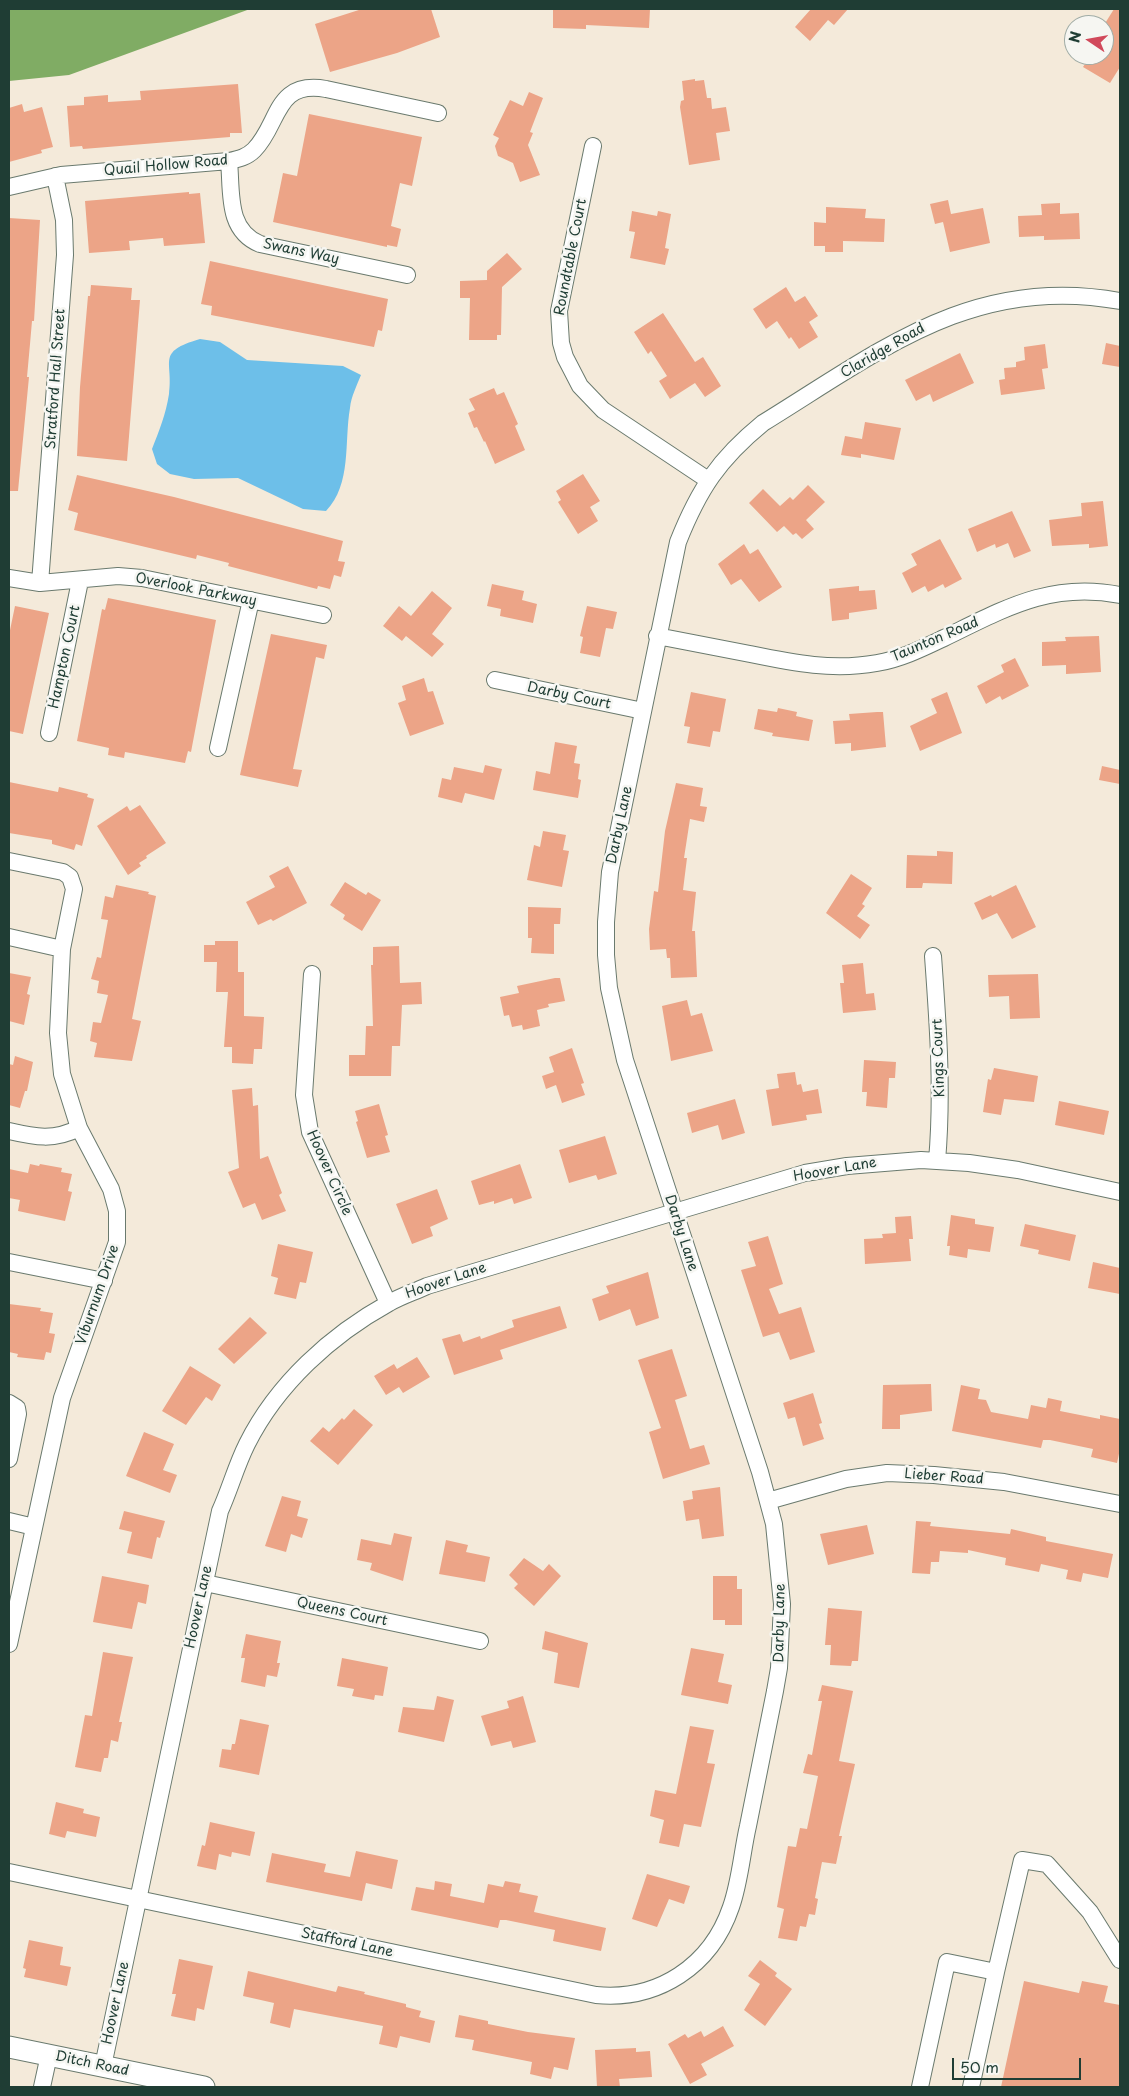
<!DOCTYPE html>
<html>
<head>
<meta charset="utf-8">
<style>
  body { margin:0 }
  #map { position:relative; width:1129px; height:2096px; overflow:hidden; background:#f4eada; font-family:"Playpen Sans",sans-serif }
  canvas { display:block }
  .frame { position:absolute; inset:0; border:10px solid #1f3d34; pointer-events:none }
  .north { position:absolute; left:1064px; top:15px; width:50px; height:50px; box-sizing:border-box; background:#f6f6f2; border:1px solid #a0aca6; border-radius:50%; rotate:282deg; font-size:14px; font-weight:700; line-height:20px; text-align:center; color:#1f3d34 }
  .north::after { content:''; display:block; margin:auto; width:18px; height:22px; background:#d1495b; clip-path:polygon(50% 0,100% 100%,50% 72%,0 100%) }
  .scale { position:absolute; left:952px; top:2058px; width:129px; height:22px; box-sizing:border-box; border:2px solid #1f3d34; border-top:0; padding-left:6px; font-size:15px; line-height:18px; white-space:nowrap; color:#1f3d34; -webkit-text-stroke:4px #f6f6f2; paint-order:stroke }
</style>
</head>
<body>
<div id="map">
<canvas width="1129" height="2096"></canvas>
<div class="frame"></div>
<div class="north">N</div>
<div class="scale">50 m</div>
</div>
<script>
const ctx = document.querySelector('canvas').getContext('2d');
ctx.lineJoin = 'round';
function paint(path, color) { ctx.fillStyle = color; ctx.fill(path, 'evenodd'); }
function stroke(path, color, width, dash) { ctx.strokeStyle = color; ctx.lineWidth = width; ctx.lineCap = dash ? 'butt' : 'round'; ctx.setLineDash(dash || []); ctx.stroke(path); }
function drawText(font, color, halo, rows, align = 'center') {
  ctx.font = font + ' "Playpen Sans",sans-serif'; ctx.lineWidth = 5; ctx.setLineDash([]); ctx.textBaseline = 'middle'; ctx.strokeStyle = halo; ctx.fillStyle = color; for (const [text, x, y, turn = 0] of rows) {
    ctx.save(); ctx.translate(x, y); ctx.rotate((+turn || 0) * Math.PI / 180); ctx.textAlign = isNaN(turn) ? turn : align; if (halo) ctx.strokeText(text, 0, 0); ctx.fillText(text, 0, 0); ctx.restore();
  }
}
paint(new Path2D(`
  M9 9H250L69 75 9 81Z`), '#80ac64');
paint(new Path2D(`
  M200 339 220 342 247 360 343 366 361 375C357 385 351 397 350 408 344 442 352 484 326 511L303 509 238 478 194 479 170 474 157 464 152 449C159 431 166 414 169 394 174 361 155 352 200 339Z`), '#6dbfe9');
paint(new Path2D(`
  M362 9H431L440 37 397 53 330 72 315 24Z
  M553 9H650L649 28 586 25V29L553 28Z
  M811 9H848L834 25 828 20 810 41 795 27Z
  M1114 9H1120V67L1110 83 1083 67 1091 55H1104V25Z
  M695 79V81L704 80 707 98H711L712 109 726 107 730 131 716 133 720 160 689 165 680 107 681 101 684 100 682 81Z
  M238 84 242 133H230V137L83 149 82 146 70 147 67 106 84 105V97L108 95V102L141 100 140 91Z
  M529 92 543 98 530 132 533 133 528 145 540 175 520 182 513 163 498 156 495 146 499 138 493 135 510 100 523 106Z
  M22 104 24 112 42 107 53 147 41 150 42 153 9 162V108Z
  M309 114 422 137 412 186 400 183 391 226 401 229 397 247 387 245V247L273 222 283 173 297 176Z
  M189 192V194L200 193 205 243 164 246 163 238 129 241 130 250 89 253 85 201Z
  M948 200 951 214 983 208 990 243 950 252 943 222 935 224 930 204Z
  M1060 203V214L1079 213 1080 239 1044 240V236L1019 237 1018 216 1042 215 1041 204Z
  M826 207 866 209 865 218 885 219 884 242 843 241V252H825V246H814V222L826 223Z
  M632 211 657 216 658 211 671 214 665 248 669 249 665 265 630 258 635 232 629 231Z
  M9 218 40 220 34 321H32L30 344 27 377H29L18 491H9Z
  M507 253 522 269 502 287 501 335H497V340H469L470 298H460V281L487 280V271Z
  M210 261 388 299 382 331 378 330 374 347 211 315 212 306 201 304Z
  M91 285 132 288 131 300H140L127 461 77 456 80 387 88 296H90Z
  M786 287 795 302 805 296 818 316 809 322 818 337 799 349 791 337 789 339 777 321 766 329 753 309Z
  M663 313 695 362 703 357 721 386 705 397 695 383 670 399 659 381 667 376 651 351 648 354 634 332Z
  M1106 343 1120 346V367L1102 364Z
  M1045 344 1048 368 1042 369 1045 389 1001 395 999 380 1005 379 1004 368 1016 367V362L1025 360 1024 347Z
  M960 353 974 383 933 402 930 394 916 401 905 380Z
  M494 388 497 395 504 392 518 424 515 426 525 450 495 464 485 441 484 442 477 427 474 428 468 413 475 410 469 399Z
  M865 422 901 428 894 460 861 454V458L841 455 845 436 862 439Z
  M583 474 600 501 590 507 598 521 578 534 558 502 561 500 556 491Z
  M77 475 174 497 343 541 338 561 345 562 341 577 334 575 330 589 318 586 317 589 228 566 229 563 197 555 196 559 74 530 78 513 68 510Z
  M808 485 825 502 806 520 814 529 802 539 796 533 793 535 784 526 777 532 749 503 763 489 780 506 790 497 793 500Z
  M1103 501 1108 546 1089 548V544L1052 546 1049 520 1082 516 1081 503Z
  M1012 511 1031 551 1014 558 1008 543 996 548 995 544 977 552 968 529Z
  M940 539 962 579 945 588 943 584 928 592 925 586 912 593 902 573 917 565 911 554Z
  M744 544 750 554 758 549 782 587 759 602 741 579 731 585 718 564Z
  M492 584 524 591 522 600 537 604 533 623 500 616 501 609 487 606Z
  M859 586V591L875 590 877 609 849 613V619L832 621 829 589Z
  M432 591 452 608 432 634 444 644 432 657 406 636 402 641 383 626 399 606 411 616Z
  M108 598 216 620 191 752 188 751 185 763 125 752 124 758 108 755 109 748 77 741 102 609 105 610Z
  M15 606 49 613 23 734 9 731V635Z
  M587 606 617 612 613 629 606 628 600 657 580 653 583 637 580 636Z
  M271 634 327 645 324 659 316 657 293 769 302 770 298 787 240 775Z
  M1099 636 1101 672 1066 674V665L1042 666V642L1066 641 1065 637Z
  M1015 658 1029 686 1002 700 1000 696 986 704 977 686 1004 672 1001 665Z
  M424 678 428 692 433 691 444 724 410 736 398 703 406 700 402 686Z
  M691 692 726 699 720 732 713 731 710 747 687 743 690 727 684 726Z
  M947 692 962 733 920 751 910 726 937 713 931 699Z
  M778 708 797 712 796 716 813 720 809 741 772 736 773 733 754 729 758 709 777 712Z
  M877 712H883L886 747 851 751V743L835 744 833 721 850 720 849 714Z
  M555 742 577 746 574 763 580 764 578 779 581 780 578 798 533 790 536 771 550 774Z
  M485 765 502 769 494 800 465 793 462 803 438 797 442 778 451 780 454 767 483 773Z
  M1102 766 1120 770V784L1099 780Z
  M9 782 58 792 59 787 88 794 87 797 94 799 82 846 76 844 74 850 52 844V840L9 833Z
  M676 783 703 788 700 806 707 807 704 822 690 819 684 858H687L683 890 696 892 692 931H695L697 977 671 978 670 958H667L666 949 650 950 649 929 654 891 658 892 665 831Z
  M140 805 166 843 146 856 147 858 139 863 141 866 128 875 97 826 127 806 130 811Z
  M543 831 566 835 563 850 569 851 562 887 527 880 534 845 540 847Z
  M937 851 953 852 952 884 923 883 922 888H906L907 855 937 856Z
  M288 866 307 903 273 921 271 919 258 925 246 902 275 887 269 876Z
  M851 874 872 888 862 904 865 906 857 916 870 925 860 939 826 913Z
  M345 882 366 895 368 892 381 900 362 931 343 919 345 915 330 905Z
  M116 885 149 892 148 894 156 896 132 1019 141 1021 132 1061 94 1057 97 1043 90 1041 93 1022 101 1023 108 995 97 993 99 981 91 979 97 957 101 958 108 920 101 919 105 896 113 898Z
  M1016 885 1036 927 1012 939 997 913 982 920 974 903 991 895 992 897Z
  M528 907 561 908 560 924H554V954L531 953 532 938H528Z
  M215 941H238V972H244V1016L264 1017 262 1049H254L253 1064 232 1063V1047H224L228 992H216L217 962H204V945H215Z
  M399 946 400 983 421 982 422 1004 402 1005 400 1046H392L391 1076H349V1055H365L366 1026H373L371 965H373V947Z
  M863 963 866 994 874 993 876 1010 843 1013 840 983H844L842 965Z
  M9 973 31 977 27 994 30 995 24 1025 9 1021Z
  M1038 974 1040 1018 1010 1019 1009 996 989 997 988 975Z
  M555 978H560L565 1001 548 1004 549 1007 537 1010 540 1026 523 1030 522 1025 512 1027 509 1015 504 1016 500 997 519 993 517 986Z
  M687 1000 691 1016 702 1013 713 1051 671 1061 662 1006Z
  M572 1048 584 1083 581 1084 585 1095 562 1103 556 1085 546 1089 542 1076 554 1072 549 1057Z
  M15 1056 33 1062 27 1091H25L20 1108 9 1105V1064L13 1065Z
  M864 1060 896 1062 895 1078H889L887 1108 866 1106 867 1092H862Z
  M994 1068 1038 1076 1034 1102 1004 1099 1001 1115 983 1112 988 1079 991 1080Z
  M795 1072 797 1085 801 1084 803 1092 818 1089 822 1113 806 1115 807 1120 772 1126 766 1090 779 1088 777 1074Z
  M252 1088 253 1106 258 1105 260 1159 268 1156 282 1193 279 1195 286 1211 262 1220 255 1203 243 1208 228 1172 239 1168 232 1090Z
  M735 1099 745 1133 722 1140 718 1125 692 1133 687 1113Z
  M1059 1101 1109 1111 1104 1135 1055 1125Z
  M379 1104 388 1135 385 1136 390 1152 367 1158 356 1122 358 1121 355 1111Z
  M605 1136 617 1174 598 1180 596 1175 569 1183 559 1150Z
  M30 1164 39 1166 40 1164 62 1168 61 1172 72 1174 68 1191 72 1192 65 1221 18 1211 20 1200 9 1198V1169L28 1173Z
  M520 1164 532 1198 514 1204 512 1198 494 1204V1201L479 1205 471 1181Z
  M437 1189 448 1219 430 1227 433 1236 412 1244 396 1204Z
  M951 1215 975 1219V1224L994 1227 990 1252 968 1249 967 1258 949 1255 950 1246H947Z
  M911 1216 913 1239H909L911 1261 865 1264 864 1239 883 1238 882 1234 896 1233 895 1217Z
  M1025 1224 1076 1235 1070 1261 1038 1254 1039 1250 1020 1246Z
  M768 1236 783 1284 769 1289 779 1314 801 1307 815 1352 790 1360 779 1332 763 1337 741 1270 756 1266 748 1242Z
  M278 1244 313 1252 306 1283 300 1282 296 1299 274 1294 278 1278 271 1276Z
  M1093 1262 1120 1268V1294L1088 1288Z
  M648 1272 659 1318 636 1326 630 1309 599 1321 592 1299 609 1293 606 1286Z
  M9 1304 41 1308 40 1311 53 1313 49 1333 55 1334 51 1353 46 1352 44 1360 17 1357 18 1354 9 1352Z
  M560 1306 567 1328 500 1350 503 1359 454 1375 442 1339 460 1334 463 1342 480 1336 481 1339 514 1327 512 1320Z
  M250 1317 267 1333 234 1364 218 1349Z
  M672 1349 687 1396 675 1400 690 1449 704 1445 710 1464 663 1479 649 1432 661 1428 638 1360Z
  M417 1357 430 1377 403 1393 399 1387 386 1395 374 1376 394 1364 397 1369Z
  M190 1366 221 1385 212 1401 206 1397 186 1425 162 1411Z
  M931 1384 932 1411 900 1415V1429H882L883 1385Z
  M961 1385 980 1389 978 1399 986 1400 991 1412 1028 1419 1031 1405 1046 1408 1048 1398 1062 1401 1060 1411 1100 1419V1415L1120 1419V1449L1117 1463 1091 1457 1093 1449 1050 1440H1043L1041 1448 952 1431Z
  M813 1393 822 1423 819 1424 824 1439 803 1446 795 1417 788 1419 783 1403Z
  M354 1409 373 1425 338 1465 310 1441 323 1427 329 1432 342 1418 344 1420Z
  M144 1432 174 1444 163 1470 177 1475 170 1493 126 1476Z
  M720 1487 724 1536 702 1539 699 1519 686 1521 683 1501 693 1499 692 1491Z
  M282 1496 301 1501 297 1516 308 1519 302 1538 291 1534 286 1552 265 1546Z
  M124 1511 165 1521 160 1538 157 1537 152 1559 127 1553 132 1532 119 1529Z
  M916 1521 931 1522 930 1526 1010 1534 1011 1529 1046 1537V1541L1113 1554 1108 1578 1083 1573 1081 1582 1066 1579 1068 1570 1041 1564 1039 1572 1005 1565 1006 1558 968 1550V1553L940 1551 939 1562H931L930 1574 912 1573Z
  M867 1525 874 1554 828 1565 820 1534Z
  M394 1533 412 1537 403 1581 370 1570 372 1563 357 1560 361 1539 391 1545Z
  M446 1540 468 1545 466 1552 490 1557 485 1582 439 1574Z
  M524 1558 543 1571 549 1564 561 1576 534 1606 514 1588 518 1584 509 1575Z
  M102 1576 149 1585 146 1604 138 1602 132 1629 93 1622Z
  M713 1576H737V1589H742V1625H725V1620H713Z
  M828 1608 862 1611 858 1661H852L851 1666 830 1665 831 1645H825Z
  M545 1631 588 1643 579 1688 554 1683 558 1653 542 1649Z
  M246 1634 281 1641 277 1663H280L277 1677 267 1675 265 1687 241 1682 245 1658H241Z
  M691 1648 724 1654 718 1682 732 1685 728 1704 681 1695Z
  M103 1652 133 1657 119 1722H122L118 1742 111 1740 108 1758H104L101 1772 75 1767 85 1715 92 1716Z
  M342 1658 388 1667 383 1696 375 1695 374 1700 352 1696 354 1689 337 1686Z
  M822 1685 853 1691 839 1761 855 1764 839 1836H842L836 1864 822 1862 815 1898 818 1899 815 1915 809 1914 806 1927 800 1926 797 1941 778 1938 784 1909 777 1907 788 1846 796 1847 800 1828 807 1829 818 1776 803 1773 808 1754 812 1755 822 1701H818Z
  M437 1696 454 1700 444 1742 398 1732 403 1707 434 1710Z
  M523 1696 536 1742 513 1748 511 1741 491 1746 481 1716 509 1708 507 1701Z
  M240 1719 269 1725 259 1775 219 1767 222 1749 231 1750 232 1744H235Z
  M690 1726 714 1730 707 1763 715 1764 701 1827 684 1824 679 1847 659 1843 664 1820 650 1816 655 1790 676 1794Z
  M56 1802 84 1809 83 1813 100 1817 96 1837 67 1831 65 1838 49 1834Z
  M210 1822 255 1832 250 1856 232 1852 231 1857 219 1854 216 1870 197 1866 202 1845 205 1846Z
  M356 1851 398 1860 392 1889 366 1883 362 1901 266 1882 272 1853 326 1864 324 1872 350 1877Z
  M647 1874 690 1886 684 1904 669 1899 657 1927 632 1919Z
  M435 1881 452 1884 450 1896 484 1903 488 1884 503 1887 505 1881 521 1884 519 1892 538 1896 534 1912 606 1928 601 1951 553 1941 555 1930 506 1920H500L498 1928 411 1910 416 1887 434 1890Z
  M29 1940 63 1947 60 1965 71 1967 67 1986 24 1977 26 1969 23 1968Z
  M179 1959 213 1966 204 2010 197 2008 195 2021 171 2016 176 1994H172Z
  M760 1960 777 1973 775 1976 792 1989 765 2026 744 2010 760 1984 748 1976Z
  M248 1971 336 1992 338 1986 365 1992 364 1994 406 2004V2007L421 2011 419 2017 435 2021 430 2043 400 2036 397 2048 379 2044 383 2026 294 2009 290 2028 270 2023 274 2003 243 1996Z
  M1024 1981 1079 1993 1082 1981 1108 1986 1104 2002 1120 2005V2087H1001Z
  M459 2015 488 2021V2024L528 2032 575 2038 568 2070 554 2067 551 2079 530 2074 532 2062 472 2050 474 2040 455 2037Z
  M723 2026 734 2046 701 2064 707 2075 690 2084 668 2044 685 2034 688 2038 701 2031 704 2037Z
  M636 2048V2052L650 2051 652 2077 619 2079 620 2087H597L595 2050Z`), '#eca487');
const minor = new Path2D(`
  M593 146 559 311 561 343 565 357 580 386 603 410 708 480
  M229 161C232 192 226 230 260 244L407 275
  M9 187 61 175 229 161C239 159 247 157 254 150 280 124 274 80 326 89L438 113
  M9 578 40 583 118 576 142 578 323 615
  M40 583 65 255 64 220 55 176
  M657 636C688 642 719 648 750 654 794 663 833 671 877 663 901 659 923 648 944 638 1004 609 1051 581 1120 595
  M495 680 643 711
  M49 733 80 581
  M218 748 251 600
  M9 861 63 872 70 877 74 889 62 949 9 937
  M933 956C938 1025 943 1092 937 1161
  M312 974 304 1095 310 1132 388 1303
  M9 1131C35 1137 54 1141 79 1128
  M9 1262 104 1281
  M9 1403 17 1408 18 1414 9 1459
  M768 1501 846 1479 887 1473 934 1475 1004 1482 1120 1504
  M9 1521 34 1527
  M205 1583 480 1641
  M9 1644 62 1398 117 1242V1211L111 1189 79 1128 62 1074 58 1033 62 949
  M9 1872 596 1995C658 2001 711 1966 731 1907 740 1882 742 1852 748 1826 757 1781 766 1736 775 1691L779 1668 782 1604 774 1524 760 1472 625 1060 609 988 606 955V922L610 872 678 542C699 489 719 459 763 423 880 351 974 274 1120 301
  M103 2066 220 1511C230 1489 236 1466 247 1444 277 1384 331 1335 389 1303 401 1296 414 1292 427 1286L805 1173 847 1166 921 1160 969 1163 1018 1170 1120 1192
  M42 2087 49 2055
  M920 2087 947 1962 996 1972 1022 1860 1047 1864 1090 1912 1120 1960
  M971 2087 996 1972`);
const major = new Path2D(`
  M9 2047 204 2087`);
stroke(minor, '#6a7a6e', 18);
stroke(major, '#6a7a6e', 23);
stroke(minor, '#fff', 16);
stroke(major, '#fff', 21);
drawText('14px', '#1f3d34', '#f6f6f2', [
  ["Quail Hollow Road",166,166,-5],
  ["Swans Way",301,252,12],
  ["Roundtable Court",571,257,-79],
  ["Claridge Road",883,351,-30],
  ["Stratford Hall Street",56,379,-86],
  ["Overlook Parkway",196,590,11],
  ["Taunton Road",935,640,-23],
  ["Hampton Court",65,657,-78],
  ["Darby Court",569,696,12],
  ["Darby Lane",620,825,-78],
  ["Kings Court",939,1058,-92],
  ["Hoover Lane",835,1170,-10],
  ["Hoover Circle",329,1173,66],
  ["Darby Lane",681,1233,72],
  ["Hoover Lane",446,1281,-19],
  ["Viburnum Drive",98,1295,-71],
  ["Lieber Road",944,1477,4],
  ["Hoover Lane",199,1607,-78],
  ["Queens Court",342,1612,12],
  ["Darby Lane",780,1623,-89],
  ["Stafford Lane",347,1943,12],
  ["Hoover Lane",116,2003,-78],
  ["Ditch Road",92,2064,12]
]);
</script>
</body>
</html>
